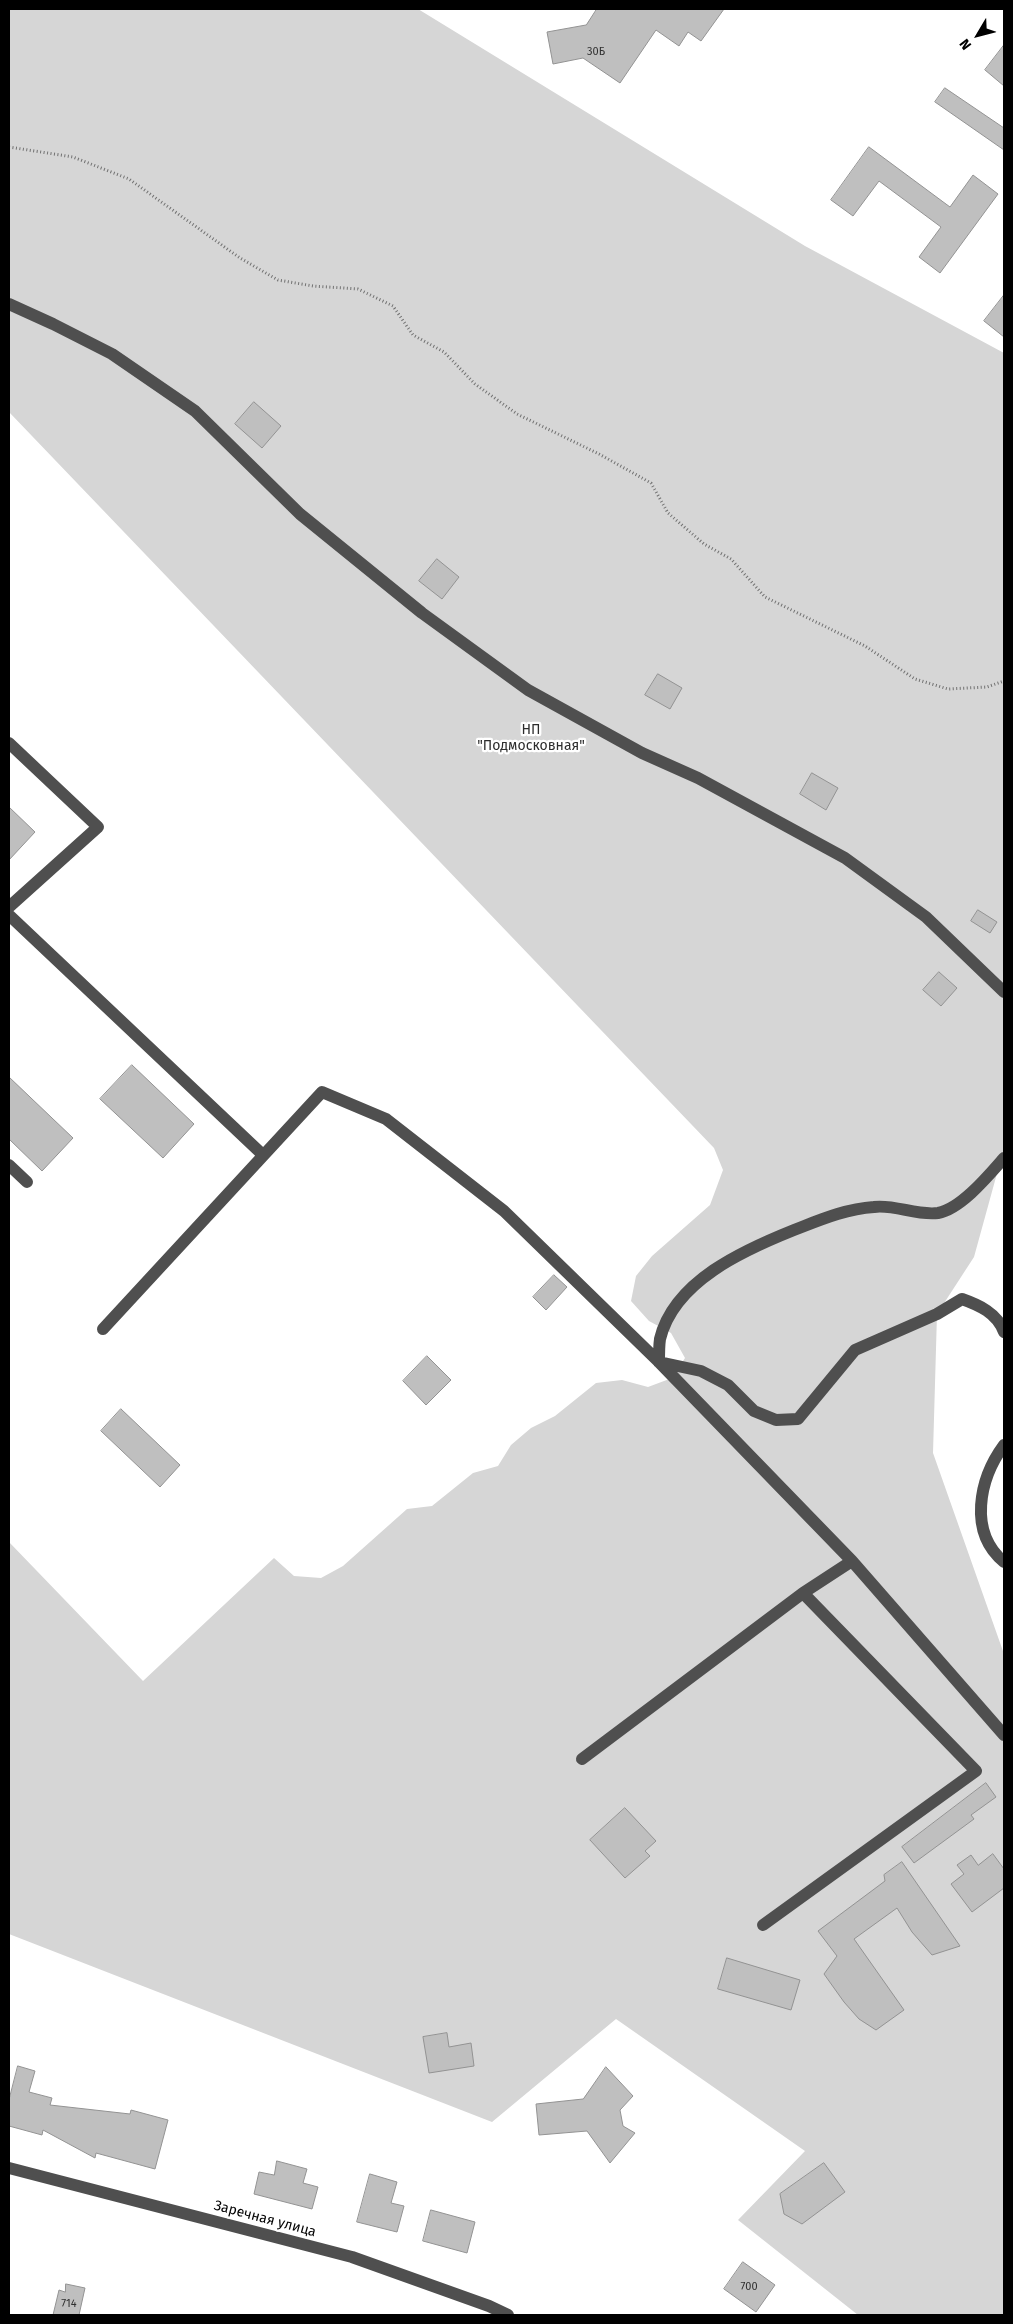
<!DOCTYPE html>
<html>
<head>
<meta charset="utf-8">
<style>
  body { margin:0 }
  #map { position:relative; width:1013px; height:2324px; overflow:hidden; background:#fff; font-family:"Fira Sans",sans-serif }
  canvas { display:block }
  .frame { position:absolute; inset:0; border:10px solid #000; pointer-events:none }
  .north { position:absolute; left:953px; top:10px; width:50px; height:50px; -webkit-text-stroke:4px #fff; paint-order:stroke; rotate:233deg; font-size:14px; font-weight:700; line-height:20px; text-align:center; color:#000 }
  .north::after { content:''; display:block; margin:auto; width:18px; height:22px; background:#000; clip-path:polygon(50% 0,100% 100%,50% 72%,0 100%) }
</style>
</head>
<body>
<div id="map">
<canvas width="1013" height="2324"></canvas>
<div class="frame"></div>
<div class="north">N</div>
</div>
<script>
const ctx = document.querySelector('canvas').getContext('2d');
ctx.lineJoin = 'round';
function paint(path, color) { ctx.fillStyle = color; ctx.fill(path, 'evenodd'); }
function stroke(path, color, width, dash) { ctx.strokeStyle = color; ctx.lineWidth = width; ctx.lineCap = dash ? 'butt' : 'round'; ctx.setLineDash(dash || []); ctx.stroke(path); }
function drawText(font, color, halo, rows, align = 'center') {
  ctx.font = font + ' "Fira Sans",sans-serif'; ctx.lineWidth = 4.5; ctx.setLineDash([]); ctx.textBaseline = 'middle'; ctx.strokeStyle = halo; ctx.fillStyle = color; for (const [text, x, y, turn = 0] of rows) {
    ctx.save(); ctx.translate(x, y); ctx.rotate((+turn || 0) * Math.PI / 180); ctx.textAlign = isNaN(turn) ? turn : align; if (halo) ctx.strokeText(text, 0, 0); ctx.fillText(text, 0, 0); ctx.restore();
  }
}
paint(new Path2D(`
  M9 9H418L805 246 1004 353V1148L974 1257 937 1314 933 1453 1004 1654V2315H858L738 2220 805 2151 616 2019 492 2122 9 1934V1542L143 1681 274 1558 294 1576 321 1578 343 1566 407 1509 432 1506 473 1473 498 1466 511 1445 531 1428 555 1416 596 1383 622 1380 648 1387 672 1378 685 1358 671 1333 649 1321 631 1301 636 1276 652 1256 710 1205 723 1170 714 1148 9 412Z`), '#d6d6d6');
const building = new Path2D(`
  M597 9H724L701 41 688 32 679 46 656 30 620 83 583 58 553 64 547 32 586 25Z
  M1004 45V86L985 70Z
  M945 88 1004 128V150L935 102Z
  M869 147 950 207 973 175 998 194 940 273 919 257 941 227 879 181 853 216 831 200Z
  M1004 295V337L984 321Z
  M254 402 281 426 262 448 235 424Z
  M437 559 459 577 442 599 419 581Z
  M658 674 682 688 670 709 645 695Z
  M812 773 838 788 826 810 800 794Z
  M9 807 35 832 9 860Z
  M978 910 997 922 990 933 971 921Z
  M939 972 957 988 941 1006 923 990Z
  M132 1065 194 1124 163 1158 100 1099Z
  M9 1077 73 1138 42 1171 9 1139Z
  M554 1275 567 1287 546 1310 533 1297Z
  M427 1356 451 1380 426 1405 403 1381Z
  M121 1409 180 1465 160 1487 101 1431Z
  M986 1783 996 1797 971 1815 974 1819 914 1863 902 1847Z
  M625 1808 656 1841 645 1851 650 1856 625 1878 590 1840Z
  M993 1854 1004 1869V1888L972 1912 951 1884 964 1874 957 1865 971 1855 978 1865Z
  M902 1862 960 1946 932 1955 912 1932 897 1908 854 1939 904 2010 876 2030 859 2019 844 2002 824 1974 837 1956 818 1931 885 1881 884 1875Z
  M727 1958 800 1980 791 2010 718 1989Z
  M447 2033 449 2047 471 2043 474 2066 429 2073 423 2037Z
  M18 2066 35 2071 29 2092 52 2098 50 2105 130 2114 131 2110 168 2120 155 2169 96 2153 95 2158 43 2130 42 2135 9 2126V2100Z
  M606 2067 633 2096 620 2110 623 2126 635 2133 610 2163 587 2131 539 2135 536 2104 583 2099Z
  M277 2161 307 2169 303 2183 318 2187 312 2209 254 2194 259 2172 274 2175Z
  M824 2163 845 2192 802 2224 784 2214 780 2194Z
  M370 2174 397 2182 391 2203 404 2206 397 2232 357 2222Z
  M431 2210 475 2222 467 2253 423 2241Z
  M743 2262 775 2285 756 2312 724 2289Z
  M66 2284 85 2288 79 2315H53L59 2290 65 2292Z`);
paint(building, '#bfbfbf');
stroke(building, '#939393', 1);
stroke(new Path2D(`
  M9 147 73 157 129 179 240 258 278 280 313 286 358 289 393 306 413 335 444 352 475 384 517 414 599 454 651 483 668 513 704 544 731 559 765 597 865 646 915 679 948 689 987 687 1004 681`), '#717171', 3, [1, 2.5]);
stroke(new Path2D(`
  M9 304 53 324 112 354 195 411 300 514 422 613 528 690 642 753 698 778 845 858 926 917 1004 992
  M9 743 98 827 9 907
  M9 915 263 1155
  M1004 1158C989 1175 961 1209 938 1213 917 1216 894 1204 874 1207 845 1209 820 1220 794 1230 744 1250 674 1281 660 1339 659 1346 659 1354 659 1362L701 1371 728 1385 754 1411 776 1420 798 1419 855 1350 937 1314 962 1299C979 1305 997 1313 1004 1332
  M9 1165 27 1182
  M103 1329 322 1092 386 1119 504 1211 659 1362 852 1561 1004 1735
  M1004 1445C979 1479 968 1532 1004 1562
  M582 1759 803 1593 852 1561
  M763 1925 976 1771 803 1593
  M9 2168 352 2257 489 2306 508 2315`), '#4f4f4f', 12);
drawText('11px', '#303030', null, [
  ["30Б",596,52],
  ["700",749,2287],
  ["714",69,2304]
]);
drawText('14px', '#2d2d2d', '#fff', [
  ["НП",531,730],
  ["\"Подмосковная\"",531,746]
]);
drawText('14px', '#000', '#fff', [
  ["Заречная улица",265,2219,15]
]);
</script>
</body>
</html>
